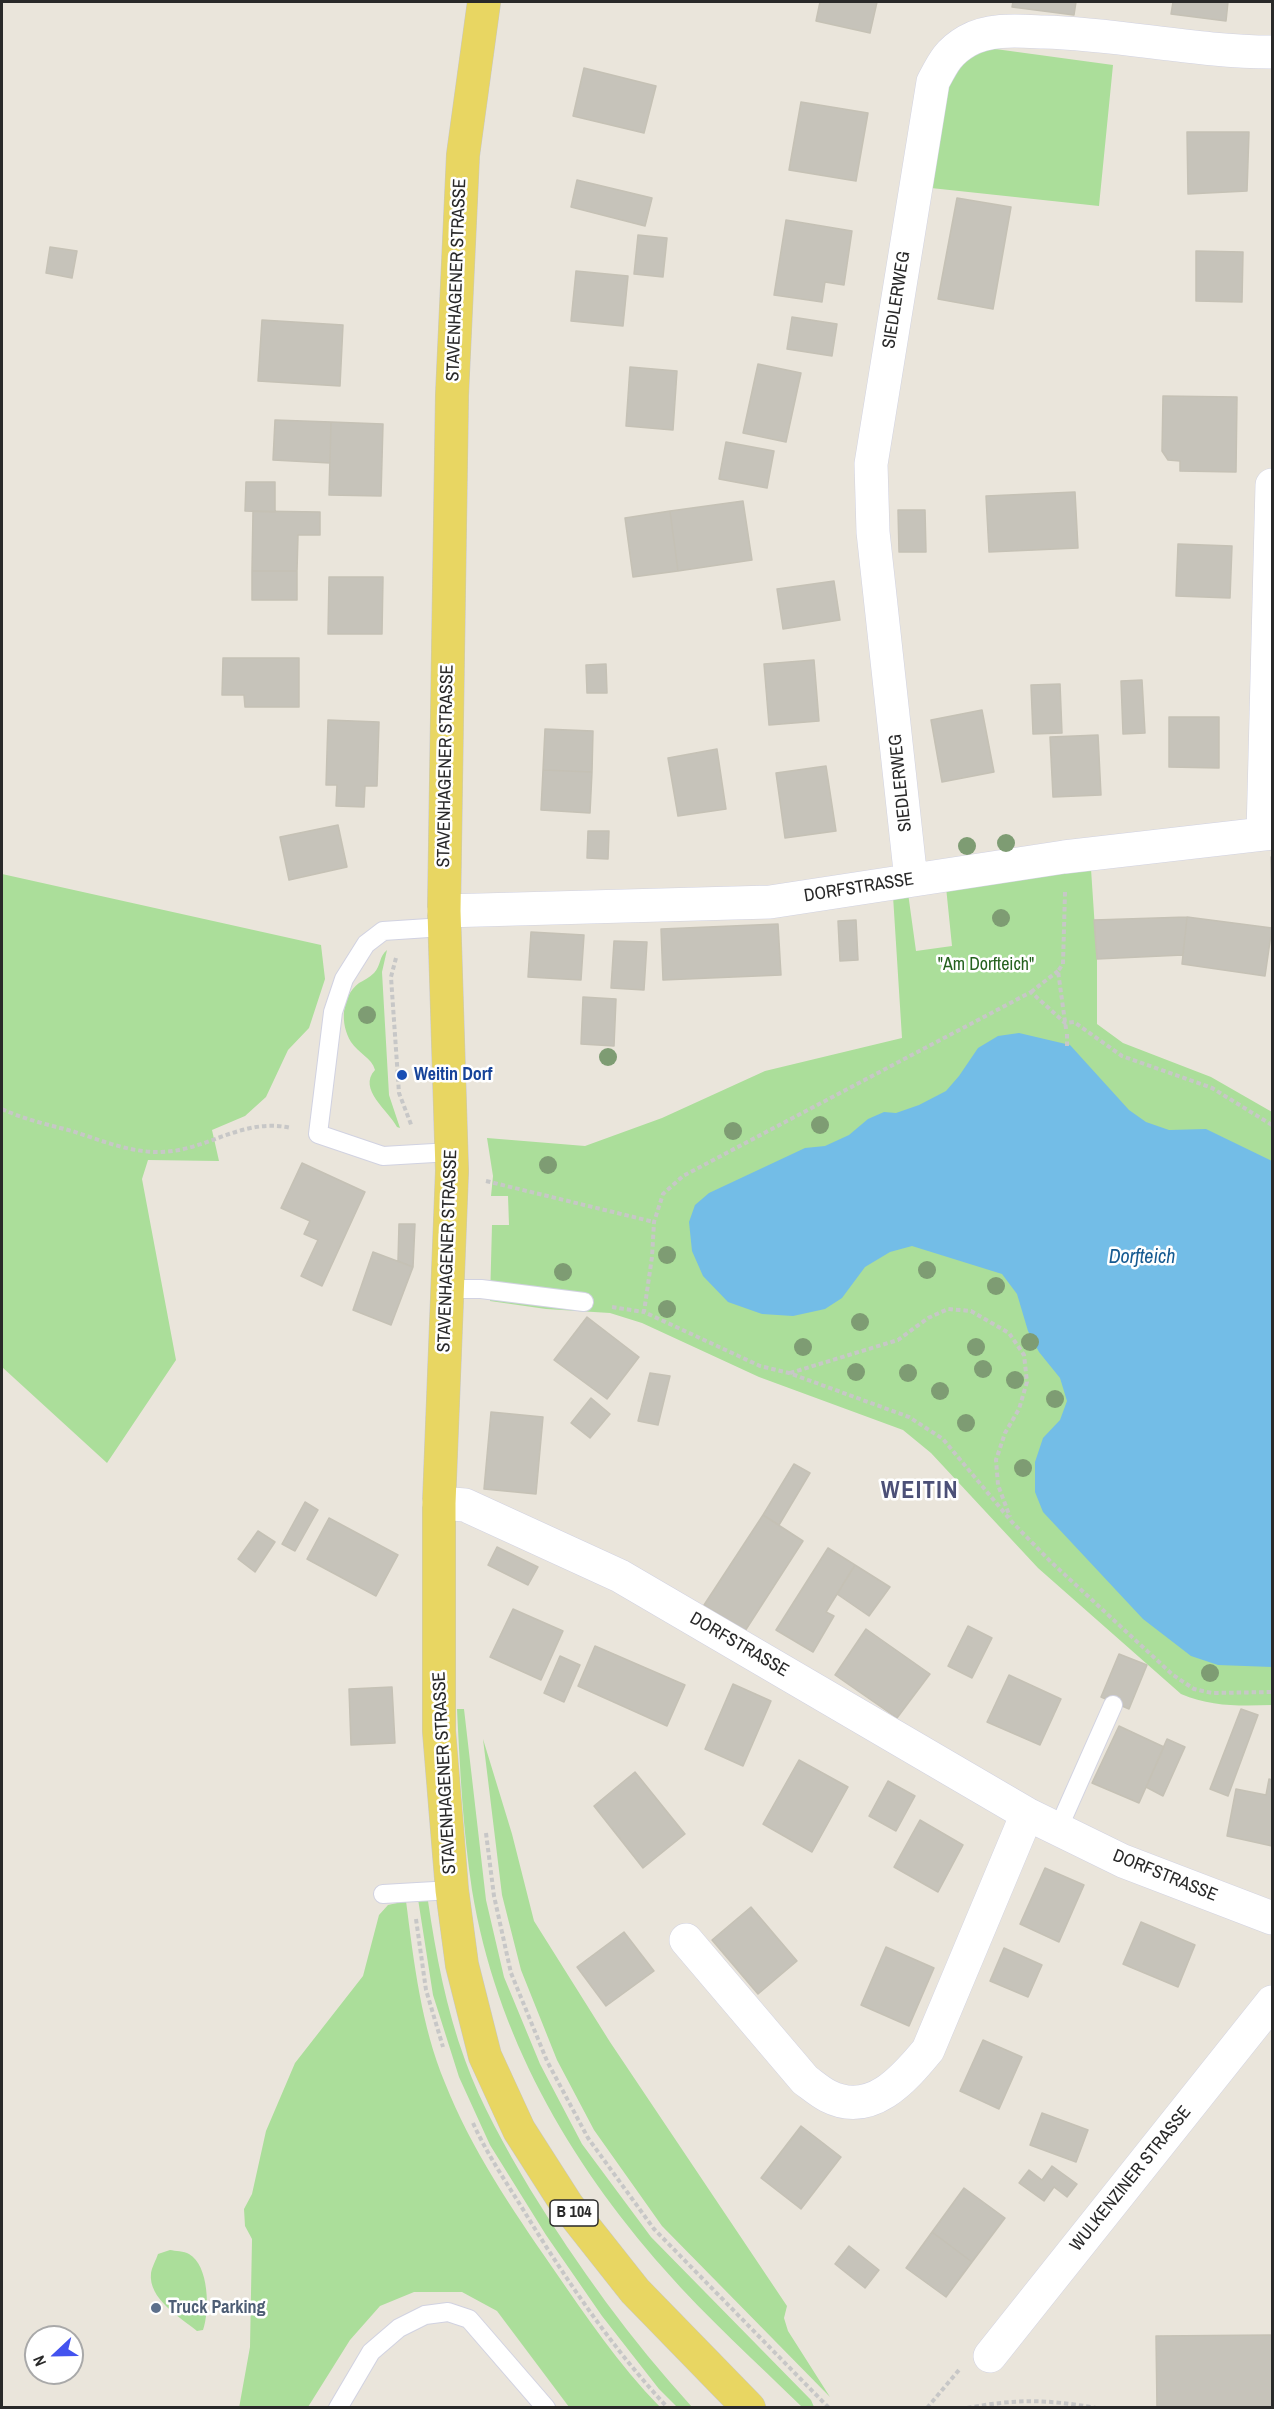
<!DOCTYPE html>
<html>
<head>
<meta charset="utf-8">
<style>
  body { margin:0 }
  #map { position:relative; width:1274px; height:2409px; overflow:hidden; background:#eae5db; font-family:"Archivo Narrow",sans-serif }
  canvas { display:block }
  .frame { position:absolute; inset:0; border:3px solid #292929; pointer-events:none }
  .north { position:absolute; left:24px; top:2325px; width:60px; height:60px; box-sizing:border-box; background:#fff; border:2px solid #a9a9a9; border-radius:50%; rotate:248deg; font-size:16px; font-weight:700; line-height:24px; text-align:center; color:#292929 }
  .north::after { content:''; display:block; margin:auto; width:21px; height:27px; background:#4353ef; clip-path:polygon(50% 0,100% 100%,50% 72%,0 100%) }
</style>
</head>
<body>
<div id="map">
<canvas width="1274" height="2409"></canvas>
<div class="frame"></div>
<div class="north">N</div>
</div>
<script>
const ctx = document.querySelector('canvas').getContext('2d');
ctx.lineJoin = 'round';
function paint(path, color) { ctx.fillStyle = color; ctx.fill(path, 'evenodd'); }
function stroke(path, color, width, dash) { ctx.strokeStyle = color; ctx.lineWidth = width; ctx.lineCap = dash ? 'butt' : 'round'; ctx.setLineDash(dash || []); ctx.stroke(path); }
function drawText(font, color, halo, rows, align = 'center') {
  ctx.font = font + ' "Archivo Narrow",sans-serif'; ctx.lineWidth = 5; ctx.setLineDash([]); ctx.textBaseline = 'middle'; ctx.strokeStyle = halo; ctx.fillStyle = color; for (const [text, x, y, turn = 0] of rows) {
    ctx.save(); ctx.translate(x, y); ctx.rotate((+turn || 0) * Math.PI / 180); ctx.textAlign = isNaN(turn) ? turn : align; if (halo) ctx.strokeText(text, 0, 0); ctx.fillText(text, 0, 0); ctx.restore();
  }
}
paint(new Path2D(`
  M988 48 1113 65 1099 206 931 188 948 80 958 63Z
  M1091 869 1097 959V1024L1123 1043 1211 1077 1272 1112V1705C1241 1706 1211 1707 1181 1694L1038 1568 931 1453 903 1430 759 1377 642 1323 610 1313 546 1309 490 1301 492 1225H509L508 1196H491L493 1176 487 1138 585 1146 662 1118 765 1071 902 1038 893 896 908 893 916 951 952 946 946 887Z
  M2 874 321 945 325 979 309 1028 288 1050 266 1097 245 1116 212 1130 219 1161 148 1160 142 1179 176 1360 107 1463 2 1367Z
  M387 950 382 972 389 1095 400 1128 397 1127C389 1111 357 1089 375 1070 372 1058 358 1053 351 1042 340 1024 341 997 359 983 364 980 369 978 374 973 381 966 379 956 387 950Z
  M457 1709H464L486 1900 504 1977 540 2064 582 2144 651 2237 811 2400 814 2407H802C756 2362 707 2318 664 2269 568 2160 496 2035 472 1890 463 1830 460 1770 457 1709Z
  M483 1739 512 1834 534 1921 610 2042 787 2306 784 2318 788 2331 830 2397 662 2226 594 2130 557 2060 521 1970 502 1895Z
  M418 1899 428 1901C436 1955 446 2008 465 2060 481 2105 506 2148 530 2189 578 2267 631 2340 692 2407H677L659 2389 602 2316 546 2235 490 2145 459 2077 433 1995Z
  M406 1901C414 1963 421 2025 445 2083 471 2149 512 2209 552 2267 585 2315 619 2365 660 2407H569L497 2311 462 2292H414L380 2306 350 2340 308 2407 239 2408 250 2347 252 2239 245 2226 244 2209 252 2194 266 2131 295 2063 363 1976 379 1915 388 1905Z
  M170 2250C175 2251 184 2251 189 2254 209 2265 210 2311 203 2330L197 2331C180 2317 148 2299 151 2273 152 2267 156 2260 158 2254Z`), '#abde9a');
paint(new Path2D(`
  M1019 1033 1070 1045 1129 1110 1146 1122 1169 1130 1206 1129 1272 1161V1667L1218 1665 1191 1656 1143 1619 1043 1512 1035 1492V1462L1043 1438 1060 1420 1067 1401 1060 1378 1039 1352 1028 1331 1017 1294 1002 1274 912 1246 890 1252 865 1267 842 1298 825 1309 793 1316 762 1314 728 1302 703 1276 692 1251 689 1222 695 1205 709 1193 805 1148 825 1146 849 1135 868 1119 884 1112 896 1113 919 1105 946 1091 959 1076 978 1048 998 1036Z`), '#73bde7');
const building = new Path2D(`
  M820 2H877L870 33 816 21Z
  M1013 2H1076L1074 15 1012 7Z
  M1173 2H1228L1226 21 1171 14Z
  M584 68 656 86 644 133 573 116Z
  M801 102 868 113 856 181 789 170Z
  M1187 132H1249L1247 191 1188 194Z
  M577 180 652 198 645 226 571 207Z
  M957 198 1011 207 993 309 938 299Z
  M786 220 852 231 844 285 825 282 822 302 774 295Z
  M638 235 667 238 663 277 634 274Z
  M50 247 77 251 72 278 46 273Z
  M1196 251 1243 252 1242 302 1196 301Z
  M576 271 628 276 623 326 571 321Z
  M792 317 837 324 832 356 787 349Z
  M262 320 343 325 340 386 258 381Z
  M758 364 801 373 786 442 743 433Z
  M630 367 677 371 673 430 626 426Z
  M1163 396 1237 397 1236 472 1180 471V461L1168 460 1162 451Z
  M275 420 331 422 330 463 273 460Z
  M331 422 383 424 381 496 329 495Z
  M726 442 774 451 767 488 719 479Z
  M246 482H275V512L245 511Z
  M1075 492 1078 548 989 552 986 496Z
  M743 501 752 560 678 571 670 511Z
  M898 510H925L926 552H899Z
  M253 511 320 512V535H298L297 571H252Z
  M670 511 678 571 633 577 625 518Z
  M1178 544 1232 546 1230 598 1176 596Z
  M252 571H297V600H252Z
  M329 577H383L382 634H328Z
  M834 581 840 620 783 629 777 589Z
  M223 658H299V707H245L244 695H222Z
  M814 660 819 721 769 725 764 664Z
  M606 664 607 693H587L586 665Z
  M1142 680 1145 733 1123 734 1121 681Z
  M1060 684 1062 733 1033 734 1031 685Z
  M982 710 994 772 942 782 931 720Z
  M1169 717H1219V768L1169 767Z
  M328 720 379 722 377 786H365L364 807 336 806 337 785H326Z
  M545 729 593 731 592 772 543 770Z
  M1098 735 1101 795 1053 797 1050 737Z
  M717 749 726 809 678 816 668 758Z
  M826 766 836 831 785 838 776 773Z
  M543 770 592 772 590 813 541 810Z
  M338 825 347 867 289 880 280 837Z
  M588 831H609L608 859 587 858Z
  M1271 857H1272V905Z
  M1187 917 1183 955 1097 959 1094 920Z
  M1187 917 1272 928 1265 976 1182 964Z
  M856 920 858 960 840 961 838 921Z
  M778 924 781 975 663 980 661 929Z
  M531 932 584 935 581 980 528 977Z
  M614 941 647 942 644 990 611 988Z
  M583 997 616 999 614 1046 581 1044Z
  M302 1163 365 1192 322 1286 301 1276 318 1240 304 1234 310 1221 281 1208Z
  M399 1224H415L413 1267 398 1261Z
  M373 1252 413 1267 391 1325 353 1310Z
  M587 1317 639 1357 607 1399 554 1360Z
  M650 1373 670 1376 658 1425 638 1421Z
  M591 1398 610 1414 590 1438 571 1423Z
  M491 1412 543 1417 536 1494 484 1489Z
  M794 1464 810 1473 779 1525 763 1515Z
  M305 1502 318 1510 295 1551 282 1544Z
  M763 1515 803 1541 745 1631 704 1605Z
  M329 1518 398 1555 376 1596 307 1559Z
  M258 1531 275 1542 255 1572 238 1559Z
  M497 1547 538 1567 528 1585 488 1565Z
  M828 1548 855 1565 826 1612 834 1616 813 1652 776 1630Z
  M855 1565 890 1587 869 1616 837 1594Z
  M513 1609 563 1631 541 1680 490 1657Z
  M968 1626 992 1638 972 1678 948 1666Z
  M866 1629 930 1674 897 1718 835 1675Z
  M595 1646 685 1685 667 1726 578 1686Z
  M1119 1654 1147 1665 1129 1709 1101 1697Z
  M560 1656 580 1665 564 1702 544 1693Z
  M1009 1675 1061 1699 1040 1745 987 1722Z
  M733 1684 771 1701 743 1766 705 1749Z
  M392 1687 395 1743 351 1745 349 1689Z
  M1241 1709 1258 1715 1228 1796 1210 1789Z
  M1119 1726 1164 1747 1139 1803 1092 1783Z
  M1167 1739 1185 1747 1163 1796 1146 1787Z
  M799 1760 848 1787 812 1852 763 1824Z
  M635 1772 685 1834 643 1868 594 1806Z
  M1269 1779 1272 1780V1846L1227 1836 1236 1789 1266 1795Z
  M888 1781 915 1796 896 1831 869 1816Z
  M920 1820 963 1845 938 1892 894 1867Z
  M1045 1868 1084 1885 1059 1942 1020 1924Z
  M751 1907 797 1961 758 1994 712 1940Z
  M1141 1922 1195 1945 1178 1987 1123 1964Z
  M624 1932 654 1971 606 2006 577 1967Z
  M886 1947 934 1968 909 2026 861 2005Z
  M1004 1948 1042 1965 1028 1997 990 1981Z
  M983 2040 1022 2057 999 2109 960 2091Z
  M1042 2113 1088 2130 1076 2162 1030 2145Z
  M801 2126 841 2157 801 2209 761 2178Z
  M1052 2166 1077 2184 1067 2197 1054 2187 1044 2201 1019 2183 1029 2170 1042 2180Z
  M964 2188 1005 2218 972 2262 932 2232Z
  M932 2232 972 2262 946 2297 906 2268Z
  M849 2246 879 2270 865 2288 835 2264Z
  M1272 2335V2408H1157L1156 2336Z`);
paint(building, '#c6c3ba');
stroke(building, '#c5c1b5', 1.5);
const lane = new Path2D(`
  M444 927 383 931 366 944 344 979 333 1012 318 1134 383 1156 451 1152
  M448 1289H481L584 1302
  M1058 1829 1113 1705
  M383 1894 452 1890
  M338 2408 371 2352 399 2328 425 2315 448 2312 469 2319 546 2408`);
const street = new Path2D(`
  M1263 833 1272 485
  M911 880 873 532 871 464 933 82C943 63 948 52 967 41 990 28 1019 31 1044 32 1120 34 1196 52 1272 52
  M444 911 770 902 1064 857 1272 833
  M439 1503 465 1505 620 1576 1027 1814 1123 1861 1272 1918
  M686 1940 805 2080C812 2085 820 2092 828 2096 871 2118 904 2079 928 2050L1027 1814
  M990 2356 1272 2002`);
const primary = new Path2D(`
  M484 2 463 155 452 395 444 911 452 1171 439 1503V1731L452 1890 462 1965 485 2056 519 2130 567 2205 635 2291 749 2408`);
stroke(lane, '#d1d2e1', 20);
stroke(street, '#d1d2e1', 34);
stroke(primary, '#c7c7c7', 34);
stroke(new Path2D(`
  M1065 892 1063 964 1058 971 1066 1029
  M396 958 391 977 399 1093 412 1127
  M1031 992 1058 971
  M1067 1034V1047
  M2 1109C23 1119 49 1125 72 1131 100 1140 131 1153 161 1152 207 1151 242 1117 291 1128
  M1272 1125 1212 1088 1122 1056 1074 1022 1065 1023 1031 992 683 1176 663 1194 654 1222 652 1257 644 1312 760 1366 789 1373 909 1417 943 1439 1012 1522 1050 1561 1173 1675 1194 1689 1212 1693 1272 1692
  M486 1181 654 1222
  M612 1307 644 1312
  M790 1373 898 1340 928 1318 948 1309 971 1311 1009 1333 1024 1355 1027 1382 1019 1409 1005 1433 996 1460 998 1485 1010 1517
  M486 1833 494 1896 511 1973 547 2061 588 2138 654 2229 829 2408
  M416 1919 426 1990 443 2047
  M473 2123C487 2154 506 2182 524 2211 566 2280 613 2349 668 2408
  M927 2408 959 2370
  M967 2408C1016 2399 1046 2399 1096 2408`), '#c7c7c7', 4, [4.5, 3]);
stroke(lane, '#fff', 18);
stroke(street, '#fff', 33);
stroke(primary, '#e8d662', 33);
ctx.fillStyle = '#7e9c73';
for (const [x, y] of [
  [1006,843],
  [967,846],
  [1001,918],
  [367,1015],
  [608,1057],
  [820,1125],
  [733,1131],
  [548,1165],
  [667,1255],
  [927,1270],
  [563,1272],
  [996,1286],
  [667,1309],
  [860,1322],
  [1030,1342],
  [803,1347],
  [976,1347],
  [983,1369],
  [856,1372],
  [908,1373],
  [1015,1380],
  [940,1391],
  [1055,1399],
  [966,1423],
  [1023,1468],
  [1210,1673]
]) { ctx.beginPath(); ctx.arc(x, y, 9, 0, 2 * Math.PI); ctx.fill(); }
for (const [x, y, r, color] of [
  [402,1075,6,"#1a4fb4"],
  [156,2308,6,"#5c6f8a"]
]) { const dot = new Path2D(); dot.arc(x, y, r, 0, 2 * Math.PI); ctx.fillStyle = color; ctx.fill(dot); stroke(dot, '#fff', 2); }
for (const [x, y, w] of [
  [574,2213,48]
]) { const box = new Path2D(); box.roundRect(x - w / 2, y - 13, w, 26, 4.5); ctx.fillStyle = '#fff'; ctx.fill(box); stroke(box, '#292929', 1.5); }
drawText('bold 16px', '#292929', null, [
  ["B 104",574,2213]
]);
drawText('18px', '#292929', '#fff', [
  ["STAVENHAGENER STRASSE",457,280,-88],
  ["SIEDLERWEG",897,300,-81],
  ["STAVENHAGENER STRASSE",446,766,-89],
  ["SIEDLERWEG",901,783,-96],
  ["DORFSTRASSE",859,888,-9],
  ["STAVENHAGENER STRASSE",448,1251,-88],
  ["DORFSTRASSE",739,1645,30],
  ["STAVENHAGENER STRASSE",445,1773,-93],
  ["DORFSTRASSE",1165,1876,22],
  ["WULKENZINER STRASSE",1131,2179,-51]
]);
drawText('18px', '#25611e', '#fff', [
  ["\"Am Dorfteich\"",986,965]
]);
drawText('bold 18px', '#164399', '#fff', [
  ["Weitin Dorf",414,1075]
], 'left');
drawText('bold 18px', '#4e5e75', '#fff', [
  ["Truck Parking",168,2308]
], 'left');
drawText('italic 20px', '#155a91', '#fff', [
  ["Dorfteich",1142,1258]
]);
ctx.letterSpacing = '1.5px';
drawText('bold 24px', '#4c5077', '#fff', [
  ["WEITIN",920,1492]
]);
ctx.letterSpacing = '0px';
</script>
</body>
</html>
